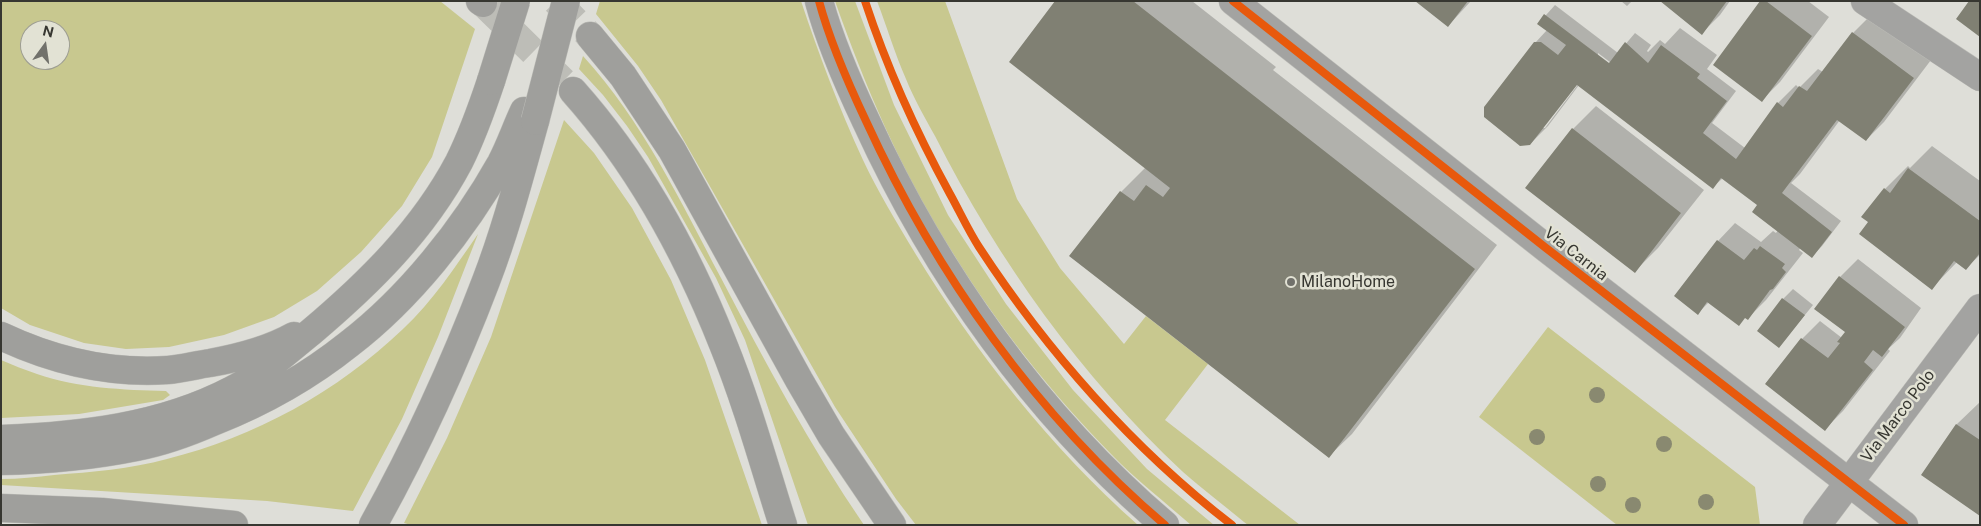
<!DOCTYPE html>
<html>
<head>
<meta charset="utf-8">
<style>
  body { margin:0 }
  #map { position:relative; width:1981px; height:526px; overflow:hidden; background:#deded8; font-family:"Public Sans",sans-serif }
  canvas { display:block }
  .frame { position:absolute; inset:0; border:2px solid #373731; pointer-events:none }
  .north { position:absolute; left:20px; top:20px; width:50px; height:50px; box-sizing:border-box; background:#e2e2d4; border:1px solid #9e9e93; border-radius:50%; rotate:14deg; font-size:14px; font-weight:700; line-height:20px; text-align:center; color:#373731 }
  .north::after { content:''; display:block; margin:auto; width:18px; height:22px; background:#71716b; clip-path:polygon(50% 0,100% 100%,50% 72%,0 100%) }
</style>
</head>
<body>
<div id="map">
<canvas width="1981" height="526"></canvas>
<div class="frame"></div>
<div class="north">N</div>
</div>
<script>
const ctx = document.querySelector('canvas').getContext('2d');
ctx.lineJoin = 'round';
function paint(path, color) { ctx.fillStyle = color; ctx.fill(path, 'evenodd'); }
function stroke(path, color, width, dash) { ctx.strokeStyle = color; ctx.lineWidth = width; ctx.lineCap = dash ? 'butt' : 'round'; ctx.setLineDash(dash || []); ctx.stroke(path); }
function drawText(font, color, halo, rows, align = 'center') {
  ctx.font = font + ' "Public Sans",sans-serif'; ctx.lineWidth = 5; ctx.setLineDash([]); ctx.textBaseline = 'middle'; ctx.strokeStyle = halo; ctx.fillStyle = color; for (const [text, x, y, turn = 0] of rows) {
    ctx.save(); ctx.translate(x, y); ctx.rotate((+turn || 0) * Math.PI / 180); ctx.textAlign = isNaN(turn) ? turn : align; if (halo) ctx.strokeText(text, 0, 0); ctx.fillText(text, 0, 0); ctx.restore();
  }
}
paint(new Path2D(`
  M1 1H440L475 29 432 157 402 206 361 252 317 291 274 317 224 335 169 347 126 349 84 343 30 325 1 308ZM30 30H60V60H30Z
  M600 1H801C819 55 839 108 863 160 878 192 897 223 915 253 976 353 1050 447 1138 525H916L896 499 835 407 661 100 638 66 596 14Z
  M835 1H855L894 105 948 215 1006 304 1073 390 1147 469 1214 525H1191C1165 502 1136 480 1112 455 1050 392 995 322 949 247 901 171 865 86 835 1Z
  M877 1H945L1017 199 1060 268 1124 344 1146 316 1208 364 1165 420 1300 525H1248L1244 522C1224 505 1202 489 1183 472 1080 375 999 262 935 136 925 118 914 99 906 79 895 54 887 27 877 1Z
  M583 56C643 122 680 200 721 278 765 362 810 446 864 525H808L745 340 716 278 648 157 627 126 603 95 579 69Z
  M564 120 594 153 632 208 671 280 705 360 762 525H411L404 523 447 438 491 337Z
  M478 234 438 337 402 419 353 511 267 501 1 485V479C19 479 37 477 54 475 92 472 130 469 167 459 255 437 337 392 403 329 433 301 455 267 478 234Z
  M1548 327 1755 487 1760 525H1617L1479 417Z
  M1 360C13 365 25 370 37 374 78 388 123 390 166 391L170 395 163 400 79 414 1 418Z`), '#c8c88f');
paint(new Path2D(`
  M1057 1H1192L1276 67 1273 70 1497 245 1352 434 1328 457 1121 192 1146 167Z
  M1417 1H1471L1448 26Z
  M1621 1H1632L1627 6Z
  M1661 1H1730L1720 15 1702 33Z
  M1762 1H1808L1829 17 1780 82 1762 100Z
  M1555 5 1618 53 1635 33 1651 45 1647 51 1648 52 1660 40 1665 44 1680 28 1717 55 1707 69 1736 91 1712 123 1745 148 1778 103 1796 85 1799 88 1818 69 1823 72 1853 33 1871 15 1931 60 1884 122 1866 140 1840 120 1800 174 1791 183 1841 221 1822 246 1812 256 1801 247 1799 250 1803 253 1766 300 1748 318 1709 302 1698 313 1718 241 1735 223 1761 242 1773 231 1776 233 1778 230 1759 205 1723 178 1713 187 1579 85 1548 126 1530 144 1535 43 1547 30 1538 24ZM1598 53 1615 66 1614 68 1598 56ZM1584 73 1586 74 1545 128H1542Z
  M1596 106 1704 190 1658 248 1635 271 1573 129Z
  M1932 146 1980 181V255L1966 268 1957 262 1932 288 1869 222 1885 189 1908 166 1910 168Z
  M1858 259 1921 308 1900 338 1888 349 1890 351 1843 411 1825 429 1766 383 1802 339 1820 321 1842 338 1847 332 1816 309 1840 277Z
  M1793 289 1813 305 1779 347 1783 299Z
  M1980 402V514L1923 474 1957 424Z`), '#0003');
paint(new Path2D(`
  M1055 1H1133L1475 269 1329 458 1069 256 1120 191 1134 201 1146 185 1163 197 1170 188 1009 62Z
  M1415 1H1468L1448 27Z
  M1660 1H1727L1702 35Z
  M1760 1H1766L1812 36 1762 102 1713 65Z
  M1969 1H1980V37L1956 19Z
  M1544 14 1609 63 1625 42 1648 63 1661 45 1700 74 1697 78 1727 101 1703 133 1736 159 1777 102 1783 107 1799 86 1807 91 1852 32 1914 78 1866 141 1837 120 1782 193 1832 232 1812 258 1752 212 1757 205 1721 178 1713 189 1577 85 1530 145 1520 146 1484 117V107L1534 42H1541L1558 55 1566 45 1537 24Z
  M1572 128 1681 213 1635 273 1525 188Z
  M1908 168 1980 221V253L1966 270 1954 261 1932 290 1859 234 1868 222 1861 217 1884 188 1890 193Z
  M1717 240 1744 260 1754 248 1757 250 1760 246 1785 264 1782 268 1786 272 1773 289 1770 290 1748 320 1745 318 1739 326 1707 302 1698 315 1674 296Z
  M1839 276 1905 327 1882 357 1873 350 1864 362 1873 370 1825 431 1765 384 1801 338 1828 358 1840 343 1837 342 1845 332 1814 309Z
  M1782 298 1805 315 1779 348 1757 331Z
  M1956 424 1980 440V516L1921 475Z`), '#808073');
stroke(new Path2D(`
  M556 1 590 36
  M483 3 573 91`), '#bdbdb7', 28, [28, 14]);
const minor = new Path2D(`
  M819 1C830 42 848 83 866 121 936 274 1037 416 1165 525
  M1233 1 1546 248 1904 525
  M1865 1 1980 77
  M1817 525 1980 308`);
const highway = new Path2D(`
  M480 1 483 3
  M590 36 623 76 672 150 799 380 831 435 892 525
  M573 91C639 165 687 253 723 344 747 403 764 465 783 525
  M1 336C54 361 110 374 168 370 182 369 196 365 210 363 238 358 269 350 294 336
  M1 439C80 436 161 427 232 390 261 375 286 352 311 332 369 283 423 230 459 162 472 136 482 108 491 81
  M1 461C46 460 92 456 136 447 163 442 190 432 215 421 263 402 309 376 349 344 409 298 464 229 501 163 510 146 516 128 524 111
  M1 508 102 512 234 525
  M373 525C417 446 454 365 486 281 506 229 520 175 535 121`);
stroke(minor, '#bcbcb7', 29);
stroke(highway, '#bcbcb7', 29);
stroke(minor, '#a3a3a1', 28);
stroke(highway, '#9f9f9c', 28);
const highwayBridge = new Path2D(`
  M491 81 516 1
  M535 121 566 1`);
stroke(highwayBridge, '#bcbcb7', 29, []);
stroke(highwayBridge, '#9f9f9c', 28);
stroke(new Path2D(`
  M819 1C830 42 848 83 866 121 936 274 1037 416 1165 525
  M865 1C887 68 916 132 950 194 960 212 968 230 979 247 1047 351 1133 449 1232 525
  M1233 1 1546 248 1904 525`), '#e8590c', 8);
ctx.fillStyle = '#898970';
for (const [x, y] of [
  [1597,395],
  [1537,437],
  [1664,444],
  [1598,484],
  [1706,502],
  [1633,505]
]) { ctx.beginPath(); ctx.arc(x, y, 8, 0, 2 * Math.PI); ctx.fill(); }
for (const [x, y, r, color] of [
  [1291,282,5,"#71716b"]
]) { const dot = new Path2D(); dot.arc(x, y, r, 0, 2 * Math.PI); ctx.fillStyle = color; ctx.fill(dot); stroke(dot, '#e2e2d4', 2); }
drawText('16px', '#373731', '#e2e2d4', [
  ["Via Carnia",1576,254,38],
  ["Via Marco Polo",1898,416,-53]
]);
drawText('16px', '#373731', '#e2e2d4', [
  ["MilanoHome",1301,282]
], 'left');
</script>
</body>
</html>
